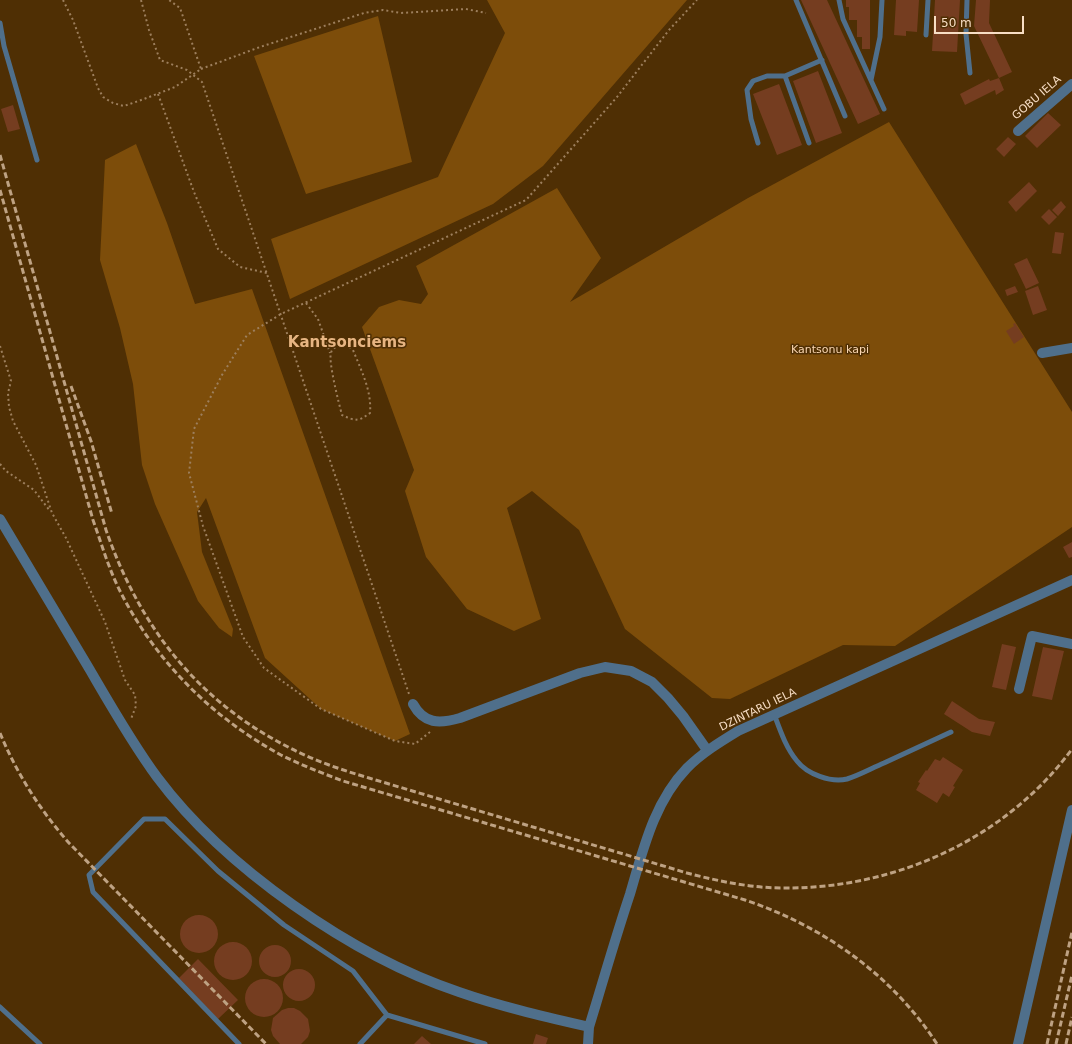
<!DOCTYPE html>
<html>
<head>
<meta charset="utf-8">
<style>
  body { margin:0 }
  #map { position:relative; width:1072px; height:1044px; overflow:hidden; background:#4f2f04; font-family:"DejaVu Sans",sans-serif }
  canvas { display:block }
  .scale { position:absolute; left:934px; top:16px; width:90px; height:18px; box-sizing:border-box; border:2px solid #f8dec5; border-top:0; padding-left:5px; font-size:12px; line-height:14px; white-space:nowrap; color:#f8dec5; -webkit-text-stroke:3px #4f2f04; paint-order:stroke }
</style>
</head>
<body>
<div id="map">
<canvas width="1072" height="1044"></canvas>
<div class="scale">50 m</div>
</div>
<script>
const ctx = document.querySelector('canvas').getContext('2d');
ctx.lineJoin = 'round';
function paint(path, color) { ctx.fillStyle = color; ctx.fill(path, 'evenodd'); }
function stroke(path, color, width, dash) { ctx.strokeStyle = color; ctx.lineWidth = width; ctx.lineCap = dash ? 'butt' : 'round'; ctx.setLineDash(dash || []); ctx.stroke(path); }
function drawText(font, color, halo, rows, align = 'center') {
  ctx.font = font + ' "DejaVu Sans",sans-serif'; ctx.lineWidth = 3; ctx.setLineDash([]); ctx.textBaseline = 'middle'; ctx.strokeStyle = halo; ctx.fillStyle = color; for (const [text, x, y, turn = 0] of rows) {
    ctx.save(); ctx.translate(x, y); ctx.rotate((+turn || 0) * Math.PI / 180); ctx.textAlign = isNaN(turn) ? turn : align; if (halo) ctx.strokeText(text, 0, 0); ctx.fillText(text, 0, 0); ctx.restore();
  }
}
paint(new Path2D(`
  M487 0H687L543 166 493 204 290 299 271 239 438 177 505 33Z
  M378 16 412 162 306 194 254 56Z
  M889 122 1072 412V527L895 646 843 645 730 699 712 698 625 629 579 530 532 491 507 508 541 619 514 631 467 609 426 557 405 491 414 470 362 327 379 307 399 300 421 304 428 294 416 266 557 188 601 258 570 302 748 198Z
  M136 144 167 223 195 304 252 289 410 734 395 741 321 709 265 658 206 498 197 512 202 552 233 629 232 637 219 628 198 601 155 504 142 465 133 384 120 328 100 260 105 160Z`), '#7d4d0a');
paint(new Path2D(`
  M801 0H827L880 114 858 124Z
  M846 0H870V49H862V37H857V20H849V7H846Z
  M896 0H919L917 32 906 31V36L894 35Z
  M935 0H960L957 52 932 51Z
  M976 0H990L989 23 1012 72 999 78 1004 90 996 95 995 90 965 105 960 94 989 79 990 81 999 78 974 26Z
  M818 71 842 133 816 143 793 81Z
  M779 84 802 145 777 155 753 94Z
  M13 105 20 129 8 132 1 109Z
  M1048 113 1061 125 1037 148 1025 136Z
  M1008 137 1016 144 1004 157 996 149Z
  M1029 182 1037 191 1016 212 1008 202Z
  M1061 201 1066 207 1058 216 1052 210Z
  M1049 209 1057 217 1049 225 1041 217Z
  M1055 232 1064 233 1061 254 1052 253Z
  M1027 258 1039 283 1026 289 1014 264Z
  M1015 286 1018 292 1007 296 1005 290Z
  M1038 286 1047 310 1033 315 1025 291Z
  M1015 323 1024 337 1014 344 1006 331 1014 326 1013 324Z
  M1072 542V557L1069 558 1063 547Z
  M1002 644 1016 647 1006 690 992 687Z
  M1043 647 1064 651 1052 700 1032 696Z
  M952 701 979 719 995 722 990 736 972 732 944 714Z
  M943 757 963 770 953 786 955 787 949 797 943 793 937 803 916 790 920 783 918 782 926 770 927 771 935 759 940 761Z
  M180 934a19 19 0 1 1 38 0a19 19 0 1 1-38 0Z
  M214 961a19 19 0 1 1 38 0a19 19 0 1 1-38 0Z
  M259 961a16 16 0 1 1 32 0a16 16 0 1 1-32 0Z
  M198 959 238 1000 218 1019 179 978Z
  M283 985a16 16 0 1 1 32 0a16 16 0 1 1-32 0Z
  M245 998a19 19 0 1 1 38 0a19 19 0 1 1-38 0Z
  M288 1008H294L300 1011 308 1019 310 1031 308 1037 301 1044H280L273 1036 271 1030 273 1018 282 1010Z
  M536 1034 548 1038 546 1044H533Z
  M422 1036 431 1044H414Z`), '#753d20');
stroke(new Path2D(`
  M63 0 73 20 98 88 103 97 113 103 124 106 144 99 175 87 201 69 180 8 169 0
  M141 0 149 30 160 60 187 70 202 82 409 694
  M201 69 260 47 364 13 383 10 401 13 466 9 486 13
  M158 94 194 192 218 249 240 267 267 273
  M306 303 318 319 330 353
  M340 345H347L353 350C361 370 372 391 370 413 358 422 355 421 342 415 339 404 328 361 331 353 332 348 336 347 340 345Z
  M0 346 11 381 8 393 9 407 13 421 36 465 52 513 66 538 105 622 125 680 135 695 136 706 131 719
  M0 464 6 471 34 490 50 511
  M430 732 415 744 395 741 321 709 264 668 243 637 203 526 189 473 194 429 222 375 247 335 281 314 526 200 617 97 669 30 697 0`), '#9d7f5d', 2, [2, 3]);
stroke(new Path2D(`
  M796 0 845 116
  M839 0 843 19 884 109
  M967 0 966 34 970 73
  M0 23 4 46 37 160
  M926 35 928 0
  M785 76 809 143
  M871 80 880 37 882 0
  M758 143 751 119 747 90 753 81 767 76H785L822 60
  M774 714C780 730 786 748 797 761 807 774 831 783 847 779 860 775 872 768 884 763 906 753 929 742 951 732
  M0 1007 40 1044
  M239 1044 93 892 89 875 144 819H165L218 871 284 925 353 971 387 1015 485 1044
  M360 1044 387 1015`), '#4f6f8b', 5);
stroke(new Path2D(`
  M1018 131 1072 84
  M1042 353 1072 348
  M0 519C30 569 60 620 90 670 111 706 132 743 157 777 225 868 352 956 459 992 502 1007 546 1017 589 1027
  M1019 689 1032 636 1072 644
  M413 704C424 724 439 724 460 718L580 673 605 667 631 671 652 682 668 698 683 716 707 750
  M588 1044 589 1027 596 1004C607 967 618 930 630 894 643 850 654 802 687 768 702 753 720 742 738 731L1072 580
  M1018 1044 1072 810`), '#4f6f8b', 10);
stroke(new Path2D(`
  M0 155 106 530C140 627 197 701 290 748 315 761 342 770 369 778L687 873C718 881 750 888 783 888 894 889 1005 840 1072 749
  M0 190 93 520C102 545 109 570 121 593 157 663 213 718 281 755 301 765 322 773 343 781L745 900C823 926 892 975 937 1044
  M71 386 91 441 112 514
  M0 733C17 774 40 810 69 843L266 1044
  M1047 1044 1072 932
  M1056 1044 1072 975
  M1066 1044 1072 1017`), '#bea283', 3, [6, 3]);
drawText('11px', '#f8dec5', '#4f2f04', [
  ["GOBU IELA",1037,98,-41],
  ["DZINTARU IELA",758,710,-26]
]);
drawText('11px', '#fad6b1', '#4f2f04', [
  ["Kantsonu kapi",830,350]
]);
drawText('bold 15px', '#e7b582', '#4f2f04', [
  ["Kantsonciems",347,343]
]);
</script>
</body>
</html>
